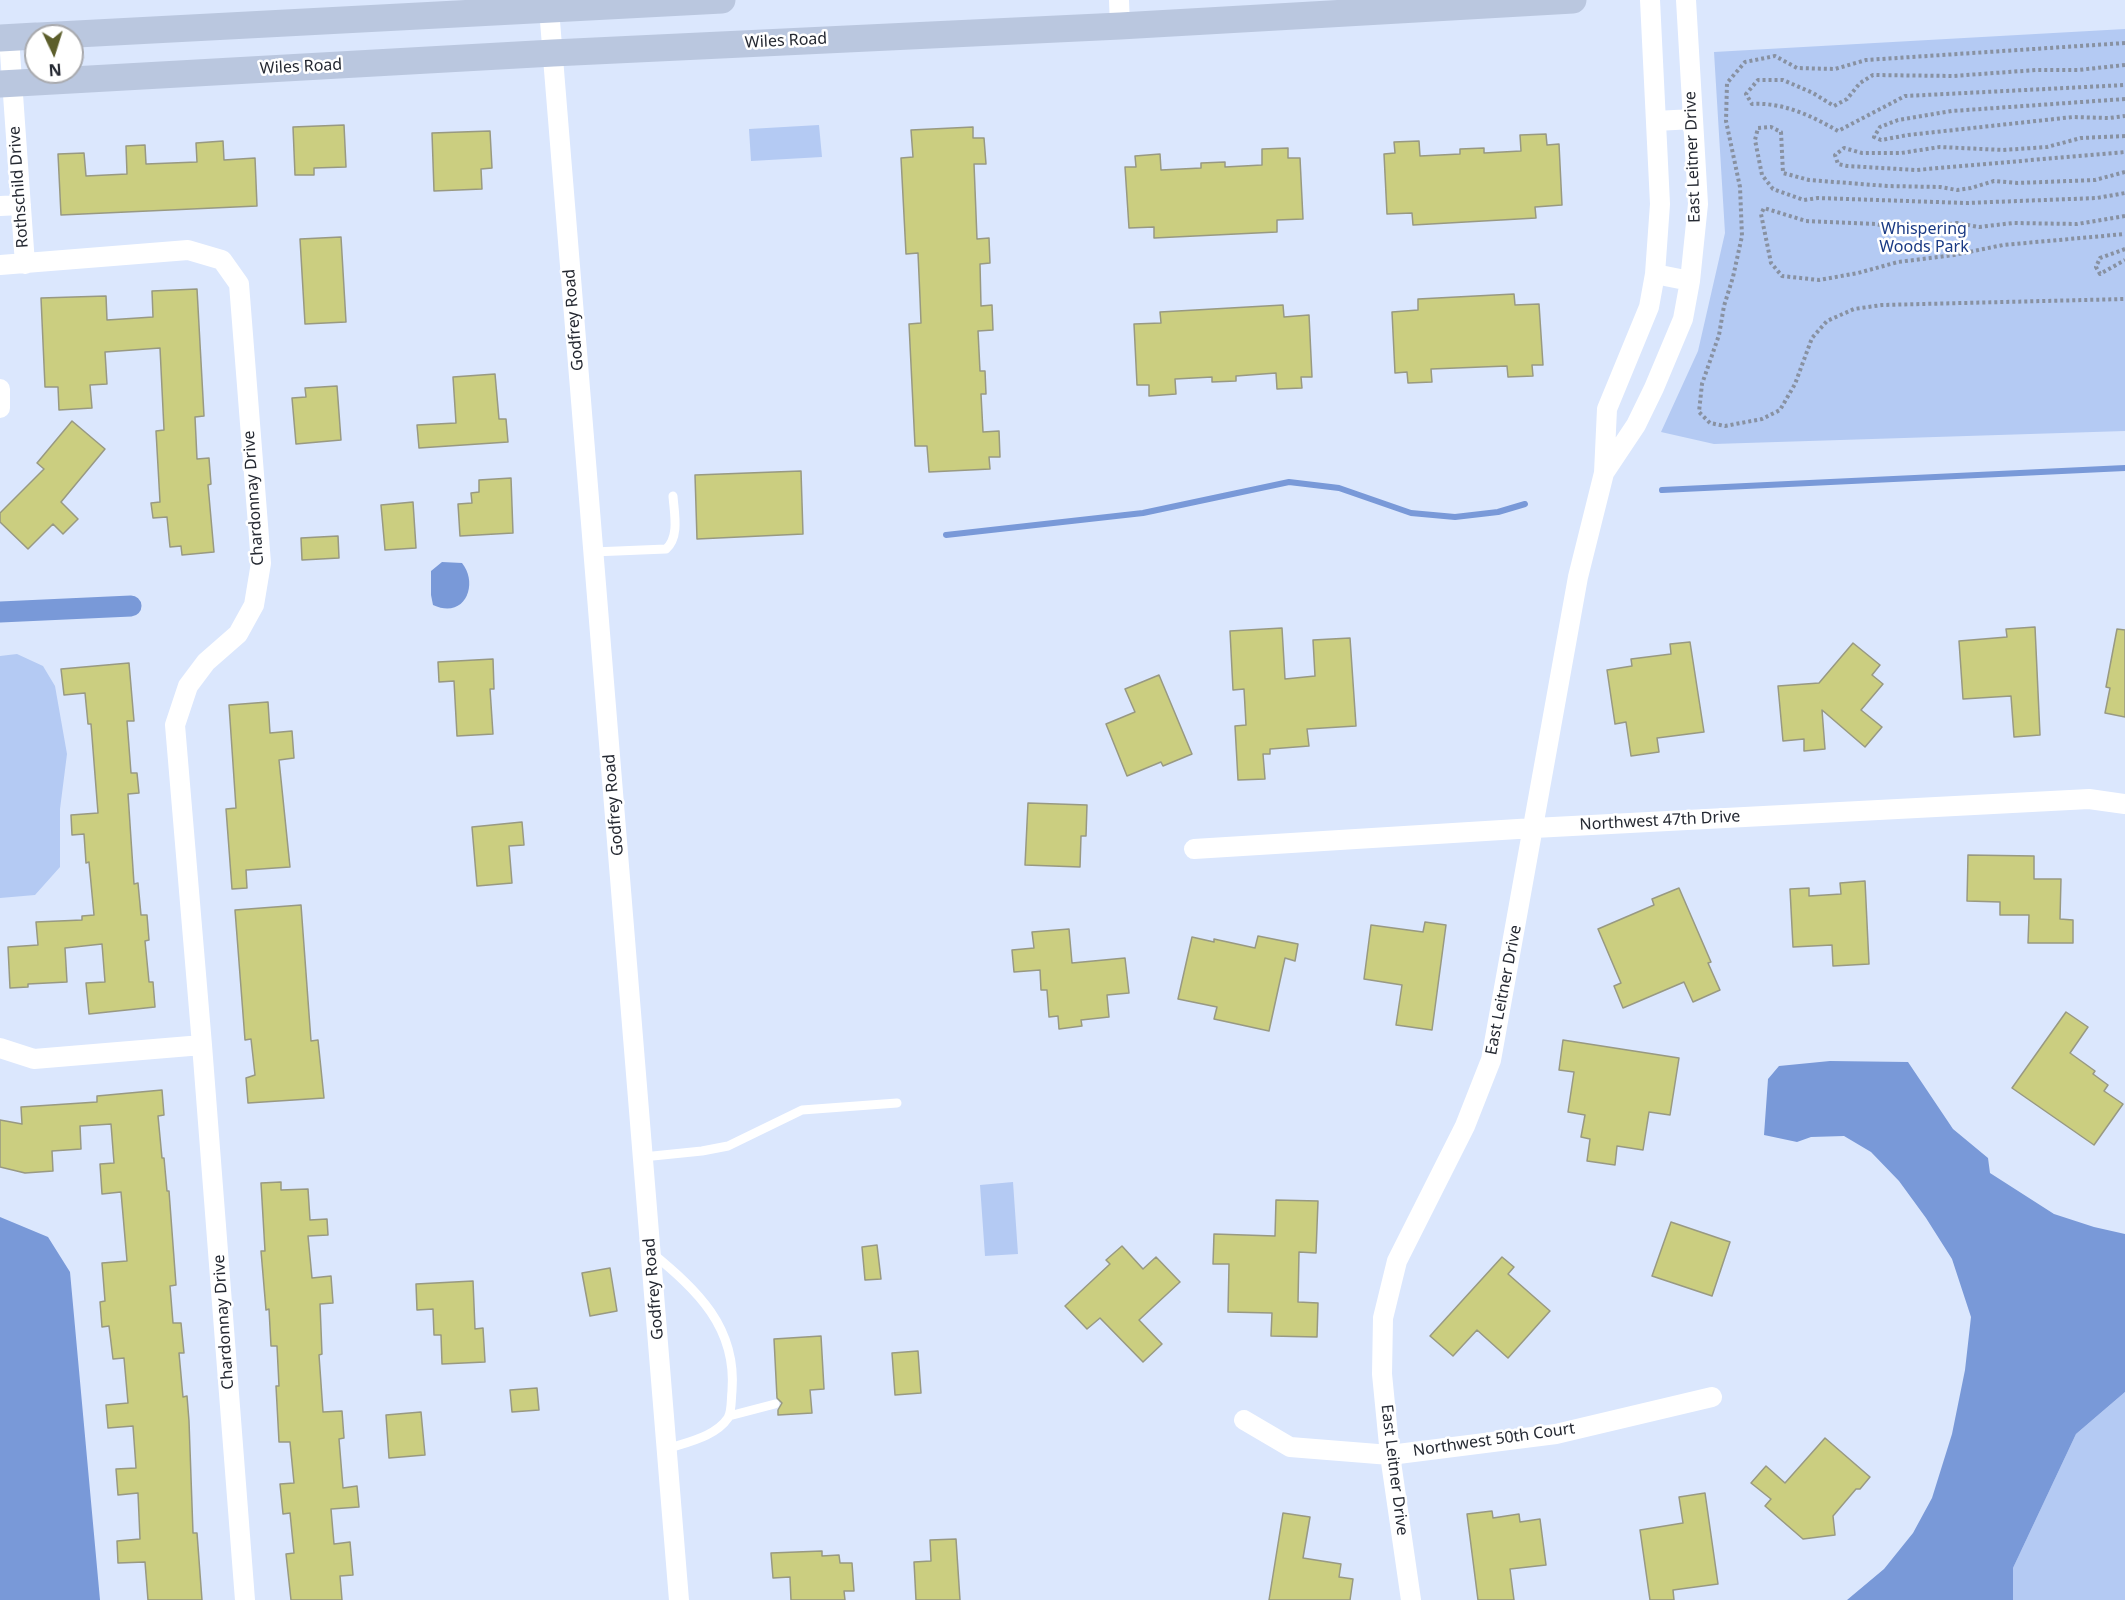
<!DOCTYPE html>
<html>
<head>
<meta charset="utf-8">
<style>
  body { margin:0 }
  #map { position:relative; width:2125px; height:1600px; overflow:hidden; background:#dbe7fd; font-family:"Noto Sans",sans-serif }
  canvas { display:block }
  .north { position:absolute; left:24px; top:24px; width:60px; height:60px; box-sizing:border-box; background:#fff; border:2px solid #a8a9ad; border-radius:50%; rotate:176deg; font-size:16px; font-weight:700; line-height:24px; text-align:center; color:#252932 }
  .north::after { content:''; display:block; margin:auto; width:21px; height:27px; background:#5c5e2b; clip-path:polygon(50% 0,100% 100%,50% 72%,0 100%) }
</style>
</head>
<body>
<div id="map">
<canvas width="2125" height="1600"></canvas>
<div class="north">N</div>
</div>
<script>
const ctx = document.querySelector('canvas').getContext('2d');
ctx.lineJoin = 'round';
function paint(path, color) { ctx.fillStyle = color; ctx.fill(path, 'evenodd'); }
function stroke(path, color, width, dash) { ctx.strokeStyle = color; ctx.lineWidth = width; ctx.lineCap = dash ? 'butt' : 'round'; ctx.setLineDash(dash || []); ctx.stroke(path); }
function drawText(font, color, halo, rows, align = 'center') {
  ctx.font = font + ' "Noto Sans",sans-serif'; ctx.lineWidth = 5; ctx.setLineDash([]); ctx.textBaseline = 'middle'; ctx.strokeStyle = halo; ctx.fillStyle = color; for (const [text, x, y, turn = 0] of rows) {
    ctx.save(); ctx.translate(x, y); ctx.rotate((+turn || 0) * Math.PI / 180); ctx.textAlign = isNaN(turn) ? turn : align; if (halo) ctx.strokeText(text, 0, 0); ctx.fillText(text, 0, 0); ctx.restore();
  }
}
paint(new Path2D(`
  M2125 29V431L1714 444 1661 432 1698 351 1725 233 1714 52Z
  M819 125 822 157 751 161 749 129Z
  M17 654 43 666 55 686 67 754 60 809V867L35 895 0 898V656Z
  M1013 1182 1018 1254 985 1256 980 1185Z
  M2125 1392V1600H2013V1568L2076 1434Z`), '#b4caf3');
paint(new Path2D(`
  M442 562 462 563C479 584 465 620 433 605L431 595V571Z
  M1830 1061 1908 1062 1953 1129 1988 1158 1990 1173 2054 1214 2094 1227 2125 1234V1392L2076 1434 2013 1568V1600H1847L1884 1569 1913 1533 1932 1498 1952 1434 1965 1370 1971 1317 1952 1259 1926 1218 1899 1181 1871 1152 1844 1136 1811 1137 1797 1142 1764 1135 1768 1079 1779 1066Z
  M0 1217 48 1237 70 1272 100 1600H0Z`), '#7999d8');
stroke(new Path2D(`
  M1662 490 2125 468
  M946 535 1143 513 1289 482 1339 488 1411 513 1455 517 1498 512 1525 504`), '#7999d8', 6);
stroke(new Path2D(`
  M0 612 131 606`), '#7999d8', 21);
const building = new Path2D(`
  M344 125 346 167 314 168V175H295L293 127Z
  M973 127V138H984L986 164H974L977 239 989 238 990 263 980 264 981 306 992 305 993 330 978 331 980 371H985L986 394H981L983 432 999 431 1000 457H989L990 469 929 472 927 446H915L909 324 921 323 920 298 918 253 906 254 901 158 913 157 911 130Z
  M490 131 492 168 481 169 482 189 434 191 432 133Z
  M1546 134 1547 145 1559 144 1562 205 1535 207 1536 218 1413 225 1412 213 1387 214 1384 154 1395 153 1394 142 1419 141 1420 156 1460 154V149L1484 148V153L1521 151 1520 135Z
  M223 141 224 160 255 158 257 206 61 215 58 154 84 153 86 176 127 174 126 146 145 145 146 164 197 162 196 143Z
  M1288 148V158H1300L1303 219 1277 220V232L1154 238V227L1129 228 1125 167H1136L1135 156 1160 154 1161 170 1201 168V163L1225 162V167L1262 165V149Z
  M341 237 346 322 305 324 300 239Z
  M197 289 204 416 195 417 197 459 209 458 211 484 208 485 214 552 182 555 181 546 170 547 167 517 153 518 151 503 160 502 156 431 164 430 160 348 105 352 107 384 90 385 92 408 59 410 58 387H45L41 298 106 296 107 320 153 317 152 291Z
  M1514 294 1515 305 1539 304 1543 365H1532L1533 376 1508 377 1507 366 1431 369 1432 382 1408 383 1407 372 1395 373 1392 312 1418 310V299Z
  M1283 305 1284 317 1309 315 1312 377H1301L1302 388 1277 389 1276 373 1236 376V381L1212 382V377L1175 379 1176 394 1149 396V385H1137L1134 324 1161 323 1160 312Z
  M495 374 499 419H506L508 442 419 448 417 425 456 423 453 377Z
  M337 386 341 440 296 444 292 398 306 397 305 388Z
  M72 421 105 449 61 502 78 519 63 534 53 524 28 549 0 522V513L44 469 37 463Z
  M801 471 803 534 697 539 695 475Z
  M511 478 513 533 460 536 458 504 472 503 471 493 479 492V480Z
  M413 502 416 548 385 550 381 505Z
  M338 536 339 558 302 560 301 538Z
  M2035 627 2040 735 2014 737 2011 696 1963 699 1959 641 2007 637 2006 629Z
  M1282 628 1285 679 1315 676 1313 640 1350 638 1356 726 1307 729 1309 746 1270 749V754H1263L1265 779 1238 780 1235 726 1246 725 1244 689 1233 690 1230 631Z
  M2117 629 2125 630V717L2105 713 2110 688 2106 687Z
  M1690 642 1704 732 1657 738 1659 752 1631 756 1626 722 1615 724 1607 670 1632 666 1631 659 1671 654 1670 644Z
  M1853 643 1880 665 1872 675 1883 684 1861 710 1882 727 1865 747 1822 710 1825 749 1804 751V739L1783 741 1778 686 1819 683Z
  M493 659 494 689H490L493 734 457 736 454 681 439 682 438 662Z
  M129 663 134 721H127L131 773H137L139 793 128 794 134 884 138 883 141 915H147L149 940 145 941 149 982H153L155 1007 89 1014 86 983 105 982 102 944 65 948 67 982 28 984V987L10 988 8 947 38 945 36 922 82 920V916L94 915 89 862 86 863 84 834 72 835 71 815 98 813 91 724H88L85 693 64 695 61 669Z
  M1159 675 1192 754 1163 766 1161 762 1127 776 1106 724 1135 712 1125 689Z
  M268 702 270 733 292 731 294 758 279 760 290 867 246 870 247 888 232 889 226 809 236 808 229 705Z
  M1028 803 1087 805 1086 836H1081L1080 867 1025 865Z
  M522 822 524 845 509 846 512 883 477 886 472 827Z
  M1968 855 2034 856V879H2061L2060 919 2073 920V943H2028L2029 915H2000V902L1967 901Z
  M1865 881 1869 964 1833 966 1832 945 1793 947 1790 889 1809 888V896L1841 894 1840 883Z
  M1679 888 1711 962 1708 963 1720 990 1693 1002 1684 982 1623 1008 1614 986 1621 983 1598 929 1654 905 1652 899Z
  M301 905 311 1041 318 1040 324 1098 248 1103 246 1078 255 1075 251 1039 245 1040 235 910Z
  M1425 922 1446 925 1432 1030 1396 1025 1402 985 1364 979 1371 925 1423 932Z
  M1069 929 1072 963 1125 958 1129 993 1107 995 1109 1017 1081 1020 1082 1026 1059 1029 1058 1016 1049 1017 1047 990H1041L1040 970 1014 972 1012 950 1034 948 1032 932Z
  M1258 936 1298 944 1295 961 1285 958 1269 1031 1214 1019 1217 1007 1178 999 1192 937 1214 942V939L1255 948Z
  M2066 1012 2088 1027 2070 1053 2095 1071 2093 1074 2108 1085 2104 1091 2123 1104 2094 1145 2012 1088Z
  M1563 1040 1679 1058 1670 1115 1649 1112 1643 1150 1617 1146 1615 1165 1587 1161 1590 1139 1581 1137 1585 1115 1568 1112 1574 1072 1559 1070Z
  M162 1090 164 1115 158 1116 162 1158H164L167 1191H169L176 1285 170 1286 173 1323H181L184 1353H179L183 1397 187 1396 189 1421 193 1533H197L202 1600H148L145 1562 118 1563 117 1541 140 1539 138 1493 118 1495 116 1469 136 1468 133 1426 108 1428 106 1405 128 1403 124 1358 113 1359 109 1326 102 1327 100 1302 105 1301 102 1263 127 1261 121 1192 102 1194 100 1164 114 1163 111 1124 80 1126 81 1149 52 1151 53 1171 25 1173 0 1167V1120L22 1124 21 1107 97 1102V1096Z
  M281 1182V1190L308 1189 310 1220 327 1219 328 1235 308 1236 312 1278 331 1276 333 1303 320 1304 322 1354 319 1355 323 1412 342 1411 344 1438 339 1439 343 1488 357 1486 359 1507 331 1509 334 1544 350 1542 353 1575 340 1576 342 1600H291L286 1554 294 1553 290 1513 283 1514 280 1484 294 1483 290 1442H279L276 1386H279L277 1346H271L269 1309 266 1310 261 1251H265L261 1183Z
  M1276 1200 1318 1201 1316 1253 1299 1252 1298 1302 1318 1303 1317 1337 1271 1336 1272 1313 1228 1312 1229 1264H1213L1214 1234 1275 1236Z
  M1671 1222 1730 1242 1712 1296 1652 1276Z
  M877 1245 881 1279 865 1280 862 1247Z
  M1122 1246 1143 1269 1156 1257 1180 1282 1139 1320 1162 1344 1143 1362 1100 1318 1087 1329 1065 1306 1110 1264 1106 1260Z
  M1502 1257 1514 1267 1508 1274 1550 1311 1508 1358 1477 1330 1453 1356 1430 1336Z
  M610 1268 617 1311 590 1316 582 1273Z
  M473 1281 475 1329 483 1328 485 1362 442 1364 441 1335H434L433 1309 417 1310 416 1284Z
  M821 1336 824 1389 810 1390 812 1413 778 1415V1410L782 1403 777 1398 774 1339Z
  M918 1351 921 1393 895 1395 892 1353Z
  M537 1388 539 1410 512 1412 510 1390Z
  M421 1412 425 1455 389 1458 386 1415Z
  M1825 1438 1870 1477 1860 1489H1856L1833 1516 1835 1535 1803 1539 1765 1506 1771 1499 1751 1483 1766 1466 1785 1483Z
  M1705 1493 1718 1584 1673 1590 1674 1600H1650L1640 1530 1683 1523 1679 1497Z
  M1492 1511 1493 1518 1519 1514 1520 1522 1540 1519 1546 1565 1510 1569 1514 1600H1478L1467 1514Z
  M1283 1513 1310 1517 1303 1558 1341 1564 1339 1577 1353 1579 1350 1600H1269Z
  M956 1539 960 1600H916L914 1562 931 1561 930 1540Z
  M822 1551V1556L839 1555 840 1563H852L854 1591H844L845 1600H791L790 1577 773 1578 771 1553Z`);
paint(building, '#cbce80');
stroke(building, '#989982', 1.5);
stroke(new Path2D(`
  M2125 43 1866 60 1835 69 1797 68 1775 56 1745 62 1727 83 1726 121 1740 187 1742 236 1733 277 1724 306 1719 335 1702 384 1699 412 1710 423 1725 426 1762 419 1780 410 1795 384 1812 338 1827 321 1854 309 1882 305 2125 299
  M2125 65 2078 70H2036L1953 76 1873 75 1860 83 1847 99 1834 106 1813 93 1783 80H1758L1746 94 1752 104C1783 102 1812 116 1838 131L1905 96 2125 85
  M2125 99 1952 111 1898 120 1880 127 1874 137 1881 140 1908 135 2073 117 2109 118 2125 116
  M2125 136 2081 138 2047 147 2003 150 1940 147 1901 153H1862L1844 148 1835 155 1838 164 1847 166 1916 170 2125 152
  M2125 172 2095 180 2017 183 1994 181 1971 188 1957 190 1940 187 1887 186 1809 180 1783 173 1781 132 1771 127 1758 128 1755 140 1762 175 1773 189 1804 200 1818 198 1966 203 2097 198 2125 193
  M2125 216 2077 224 2013 223 1979 227 1957 223 1921 228H1898L1875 224 1806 221 1764 208 1761 214 1771 263 1782 276 1819 280 1858 273 1898 262 1954 255 2003 245 2125 234
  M2125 249 2100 258 2096 267 2100 274 2125 260`), '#8891a1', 4, [3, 3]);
stroke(new Path2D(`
  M593 552 666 549C680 537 674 512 673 496
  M643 1157 702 1151 728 1146 802 1110 897 1103
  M652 1253C697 1290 737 1327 732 1391 731 1399 732 1411 728 1418 715 1437 687 1442 667 1449
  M729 1416 775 1404`), '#fff', 9);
stroke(new Path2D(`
  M1119 0 1120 26
  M549 9 679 1600
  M9 38 25 264
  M1656 121 1693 119
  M0 206 21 205
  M0 265 188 250 222 260 239 284 261 563 254 605 238 634 206 662 188 686 175 725 202 1045 245 1600
  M1655 274 1690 281
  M0 389V408
  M1604 473 1636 425 1654 388 1683 319 1690 281 1698 204 1686 0
  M1194 849 1534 828 2089 799 2125 804
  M0 1048 34 1059 202 1045
  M1244 1420 1290 1447 1390 1455 1556 1434 1712 1397
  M1411 1600 1390 1455 1382 1374 1383 1318 1397 1261 1465 1126 1491 1060 1578 577 1604 473 1607 409 1649 307 1655 274 1660 204 1650 0`), '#fff', 20);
stroke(new Path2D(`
  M39 36 722 0
  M0 38 36 36
  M0 84 553 53 1120 26 1573 0`), '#bac7df', 27);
drawText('16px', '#252932', '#fff', [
  ["Wiles Road",786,41,-3],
  ["Wiles Road",301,67,-3],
  ["East Leitner Drive",1693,157,-92],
  ["Rothschild Drive",19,187,-94],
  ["Godfrey Road",574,320,-95],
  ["Chardonnay Drive",254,498,-94],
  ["Godfrey Road",614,805,-95],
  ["Northwest 47th Drive",1660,821,-3],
  ["East Leitner Drive",1504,990,-79],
  ["Godfrey Road",654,1289,-95],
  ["Chardonnay Drive",224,1322,-94],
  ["Northwest 50th Court",1494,1440,-8],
  ["East Leitner Drive",1394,1470,83]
]);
drawText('16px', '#1a3a84', '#fff', [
  ["Whispering",1924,229],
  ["Woods Park",1924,247]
]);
</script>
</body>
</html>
